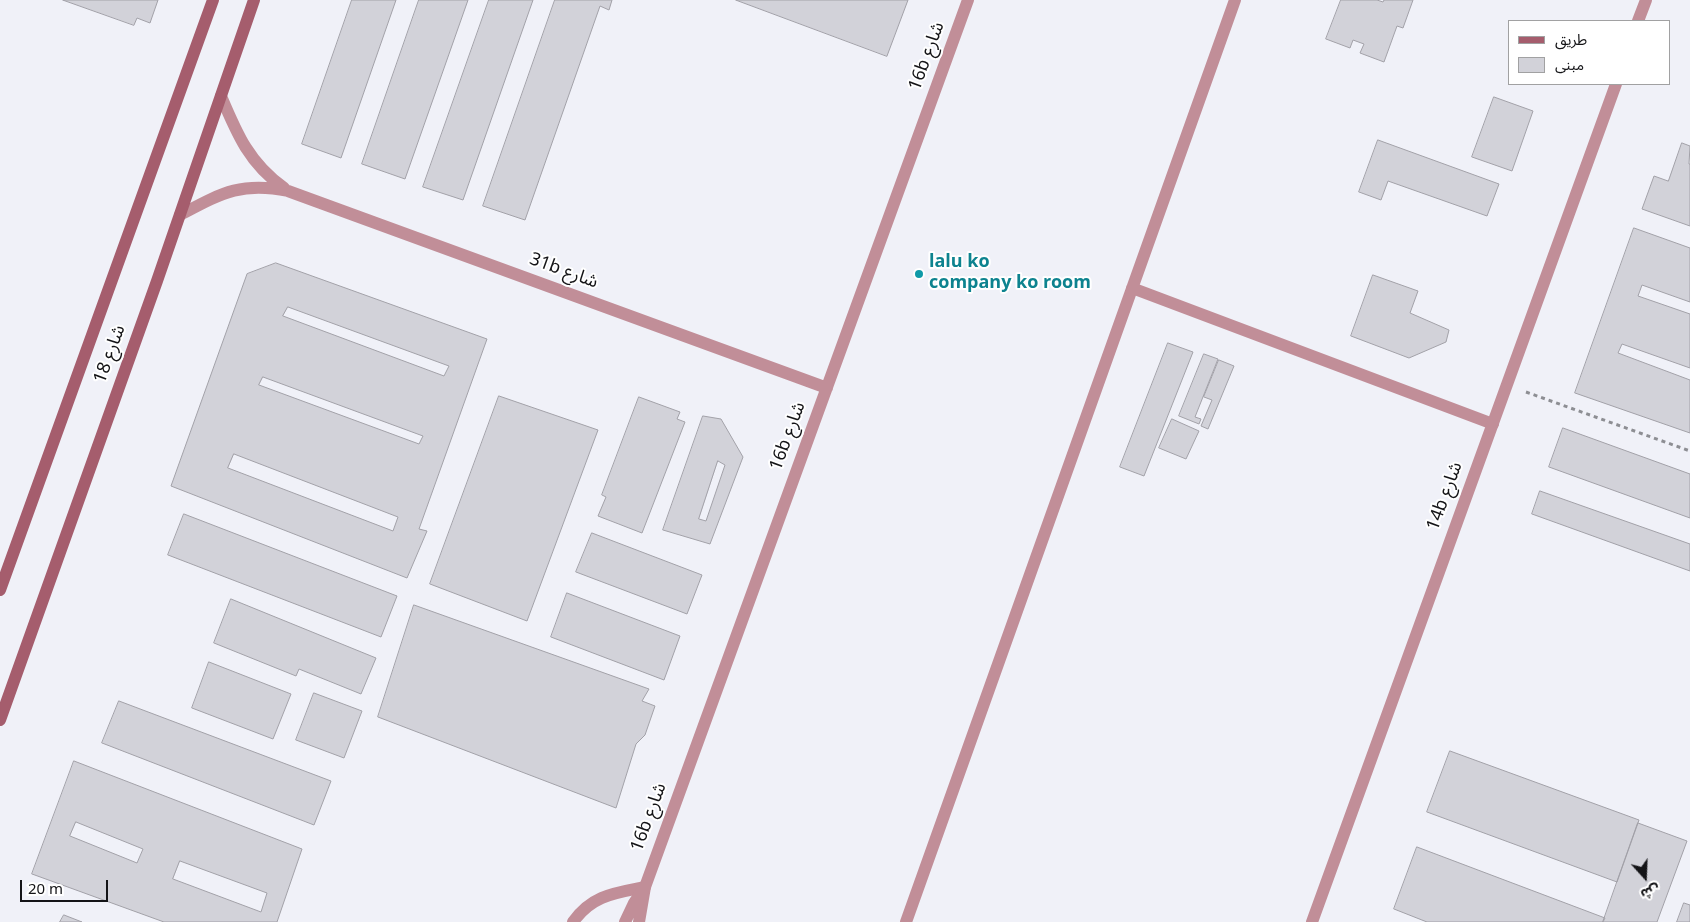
<!DOCTYPE html>
<html>
<head>
<meta charset="utf-8">
<style>
  body { margin:0 }
  #map { position:relative; width:1690px; height:922px; overflow:hidden; background:#f0f1f8; font-family:Georgia,"Noto Sans Arabic",serif }
  canvas { display:block }
  .legend { position:absolute; left:1508px; top:20px; width:162px; height:65px; box-sizing:border-box; background:#fff; border:1px solid #a1a1a2; margin:0; padding:6px 9px; list-style:none; font-size:15px; color:#141417 }
  .legend li { display:flex; align-items:center; gap:10px; height:25px }
  .legend b { width:25px; border:1px solid #a1a1a2 }
  .north { position:absolute; left:1620px; top:852px; width:50px; height:50px; -webkit-text-stroke:4px #fff; paint-order:stroke; rotate:160deg; font-size:14px; font-weight:700; line-height:20px; text-align:center; color:#141417 }
  .north::after { content:''; display:block; margin:auto; width:18px; height:22px; background:#141417; clip-path:polygon(50% 0,100% 100%,50% 72%,0 100%) }
  .scale { position:absolute; left:20px; top:880px; width:88px; height:22px; box-sizing:border-box; border:2px solid #141417; border-top:0; padding-left:6px; font-size:15px; line-height:18px; white-space:nowrap; color:#141417; -webkit-text-stroke:4px #fff; paint-order:stroke }
</style>
</head>
<body>
<div id="map">
<canvas width="1690" height="922"></canvas>
<ul class="legend">
<li><b style="height:6px;background:#a55d6d"></b>طريق</li>
<li><b style="height:14px;background:#d2d2d9"></b>مبنى</li>
</ul>
<div class="north">ش</div>
<div class="scale">20 m</div>
</div>
<script>
const ctx = document.querySelector('canvas').getContext('2d');
ctx.lineJoin = 'round';
function paint(path, color) { ctx.fillStyle = color; ctx.fill(path, 'evenodd'); }
function stroke(path, color, width, dash) { ctx.strokeStyle = color; ctx.lineWidth = width; ctx.lineCap = dash ? 'butt' : 'round'; ctx.setLineDash(dash || []); ctx.stroke(path); }
function drawText(font, color, halo, rows, align = 'center') {
  ctx.font = font + ' Georgia,"Noto Sans Arabic",serif'; ctx.lineWidth = 4; ctx.setLineDash([]); ctx.textBaseline = 'middle'; ctx.strokeStyle = halo; ctx.fillStyle = color; for (const [text, x, y, turn = 0] of rows) {
    ctx.save(); ctx.translate(x, y); ctx.rotate((+turn || 0) * Math.PI / 180); ctx.textAlign = isNaN(turn) ? turn : align; if (halo) ctx.strokeText(text, 0, 0); ctx.fillText(text, 0, 0); ctx.restore();
  }
}
const building = new Path2D(`
  M63 0H158L150 23 137 18 134 25Z
  M352 0H396L341 158 302 144Z
  M419 0H468L405 179 362 164Z
  M489 0H533L463 200 423 187Z
  M555 0H612L609 10 600 6 525 220 483 206Z
  M736 0H908L887 56Z
  M1341 0H1377L1383 2 1384 0H1413L1403 28 1397 26 1384 62 1360 53 1364 44 1353 40 1350 48 1326 39Z
  M1494 97 1533 111 1512 171 1472 157Z
  M1378 140 1499 184 1487 216 1388 181 1381 200 1359 192Z
  M1682 143 1690 146 1689 164H1690V226L1642 209 1654 176 1668 181Z
  M1634 228 1690 248V302L1642 285 1638 296 1690 314V368L1622 344 1618 353 1690 380V433L1575 393Z
  M276 263 487 339 419 529 427 531 407 578 171 486 247 274ZM288 307 449 366 444 376 283 316ZM263 377 423 436 419 444 259 385ZM234 454 398 517 393 531 228 468Z
  M1373 275 1418 291 1410 313 1449 330 1446 342 1409 358 1351 336Z
  M1168 343 1193 352 1144 476 1120 467Z
  M1204 354 1218 359 1195 417 1201 419 1199 424 1179 416Z
  M1219 360 1234 366 1208 429 1201 426 1212 400 1204 397Z
  M499 396 598 430 527 621 430 584Z
  M639 397 680 412 677 419 685 422 642 533 598 516 606 497 602 495Z
  M703 416 721 419 743 457 710 544 663 530ZM718 461 725 465 706 521 699 519Z
  M1172 419 1199 431 1186 459 1159 448Z
  M1563 428 1690 474V518L1549 467Z
  M1540 491 1690 544V571L1532 514Z
  M184 514 397 596 381 637 168 555Z
  M592 533 702 575 687 614 576 572Z
  M567 593 680 636 664 680 551 637Z
  M231 599 376 658 361 694 299 669 296 676 214 643Z
  M414 605 649 689 642 701 655 706 645 735 636 744 616 808 378 717Z
  M209 662 291 694 273 739 192 708Z
  M314 693 362 711 344 758 296 740Z
  M119 701 331 781 314 825 102 743Z
  M1450 751 1639 820 1617 882 1427 812Z
  M74 761 302 849 277 922H164L32 874ZM76 822 143 849 137 863 70 836ZM180 861 267 893 261 912 173 879Z
  M1638 823 1687 841 1657 922H1603Z
  M1417 847 1605 918 1603 922H1427L1394 909Z
  M1684 903 1690 905V922H1677Z
  M64 915 82 922H60Z`);
paint(building, '#d2d2d9');
stroke(building, '#a2a1a8', 1);
stroke(new Path2D(`
  M1526 392 1690 451`), '#8d8e93', 3, [4, 4]);
stroke(new Path2D(`
  M1132 288 1493 424
  M573 922C592 895 615 893 645 887
  M906 922 1235 0`), '#c18e98', 12);
stroke(new Path2D(`
  M1638 21 1646 0
  M221 96C237 134 249 163 284 188
  M180 215C220 194 241 181 288 191L827 388
  M625 922 634 903 642 891
  M639 922 645 887 968 0
  M1312 922 1616 84`), '#c18e98', 12);
stroke(new Path2D(`
  M0 590 213 0
  M0 720 157 281 254 0`), '#a55d6d', 12);
for (const [x, y, r, color] of [
  [919,274,5,"#0f9aa8"]
]) { const dot = new Path2D(); dot.arc(x, y, r, 0, 2 * Math.PI); ctx.fillStyle = color; ctx.fill(dot); stroke(dot, '#fff', 2); }
drawText('18px', '#141417', '#fff', [
  ["16b شارع",929,57,-70],
  ["31b شارع",563,273,20],
  ["شارع 18",112,355,-70],
  ["16b شارع",790,437,-70],
  ["14b شارع",1447,497,-70],
  ["16b شارع",651,818,-70]
]);
drawText('bold 18px', '#0d838f', '#fff', [
  ["lalu ko",929,264],
  ["company ko room",929,285]
], 'left');
</script>
</body>
</html>
